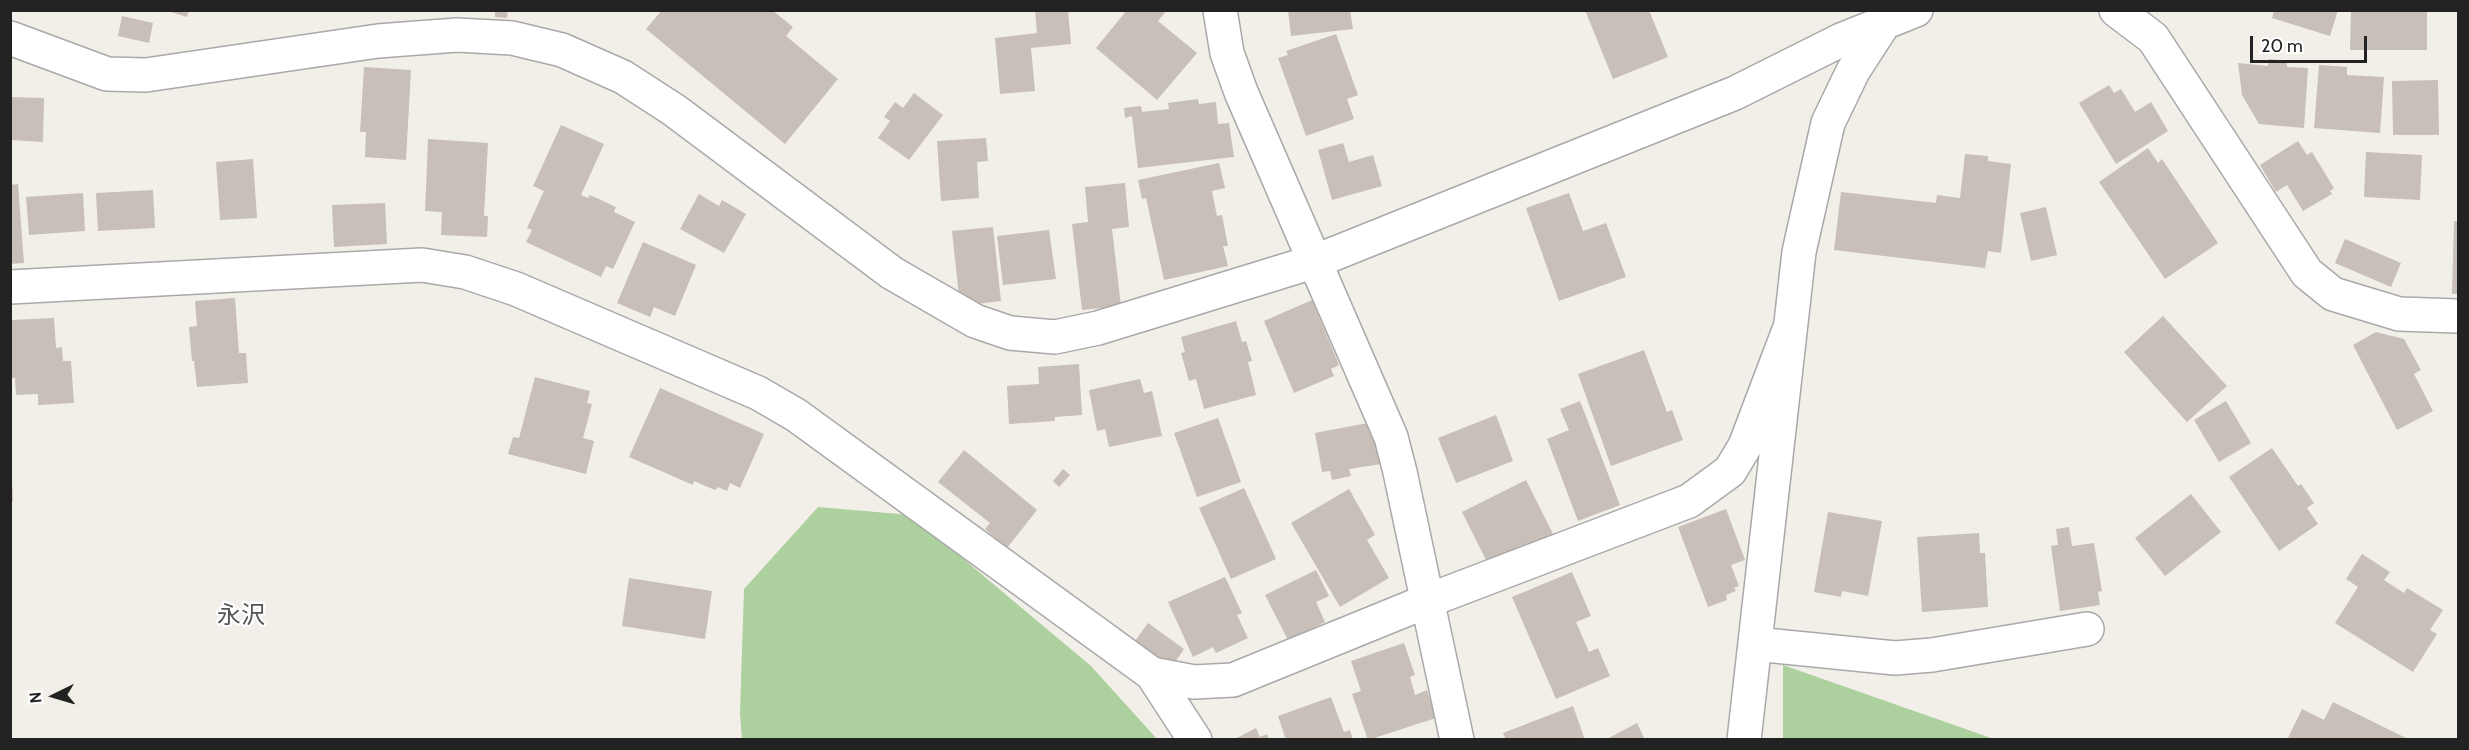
<!DOCTYPE html>
<html>
<head>
<meta charset="utf-8">
<style>
  body { margin:0 }
  #map { position:relative; width:2469px; height:750px; overflow:hidden; background:#f2efe9; font-family:Cabin,sans-serif }
  canvas { display:block }
  .frame { position:absolute; inset:0; border:12px solid #222; pointer-events:none }
  .north { position:absolute; left:24px; top:666px; width:60px; height:60px; -webkit-text-stroke:4px #fff; paint-order:stroke; rotate:265deg; font-size:16px; font-weight:700; line-height:24px; text-align:center; color:#222 }
  .north::after { content:''; display:block; margin:auto; width:21px; height:27px; background:#222; clip-path:polygon(50% 0,100% 100%,50% 72%,0 100%) }
  .scale { position:absolute; left:2250px; top:36px; width:117px; height:27px; box-sizing:border-box; border:3px solid #222; border-top:0; padding-left:8px; font-size:18px; line-height:21px; white-space:nowrap; color:#222; -webkit-text-stroke:4px #fff; paint-order:stroke }
</style>
</head>
<body>
<div id="map">
<canvas width="2469" height="750"></canvas>
<div class="frame"></div>
<div class="north">N</div>
<div class="scale">20 m</div>
</div>
<script>
const ctx = document.querySelector('canvas').getContext('2d');
ctx.lineJoin = 'round';
function paint(path, color) { ctx.fillStyle = color; ctx.fill(path, 'evenodd'); }
function stroke(path, color, width, dash) { ctx.strokeStyle = color; ctx.lineWidth = width; ctx.lineCap = dash ? 'butt' : 'round'; ctx.setLineDash(dash || []); ctx.stroke(path); }
function drawText(font, color, halo, rows, align = 'center') {
  ctx.font = font + ' Cabin,"Noto Sans JP",sans-serif'; ctx.lineWidth = 4.5; ctx.setLineDash([]); ctx.textBaseline = 'middle'; ctx.strokeStyle = halo; ctx.fillStyle = color; for (const [text, x, y, turn = 0] of rows) {
    ctx.save(); ctx.translate(x, y); ctx.rotate((+turn || 0) * Math.PI / 180); ctx.textAlign = isNaN(turn) ? turn : align; if (halo) ctx.strokeText(text, 0, 0); ctx.fillText(text, 0, 0); ctx.restore();
  }
}
paint(new Path2D(`
  M818 507 911 515 1091 666 1157 739 742 740 740 713 744 589Z
  M1783 665 1994 739H1783Z`), '#add19e');
paint(new Path2D(`
  M165 10H189L187 17Z
  M495 10H508L507 18 495 17Z
  M662 10H752L754 12 772 10 793 27 786 36 838 79 785 144 646 29Z
  M1035 10H1068L1071 44 1031 48 1035 91 1000 94 995 38 1037 33Z
  M1127 10H1167L1158 21 1197 53 1157 100 1096 48Z
  M1288 10H1350L1353 29 1291 36Z
  M1585 10H1649L1668 57 1613 79Z
  M2274 10H2338L2330 36 2272 18Z
  M2351 10H2427V50H2350Z
  M122 16 153 23 149 43 118 36Z
  M1336 34 1358 95 1347 99 1354 119 1306 136 1278 58 1288 55 1286 51Z
  M2269 59 2287 61V67L2308 68 2304 128 2259 124 2242 95 2238 63 2268 66Z
  M2319 65 2347 67V75L2384 77 2380 133 2314 128Z
  M364 67 411 70 406 160 365 157 366 132H360Z
  M2438 80 2439 135H2393L2392 81Z
  M2109 85 2114 93 2121 89 2135 112 2151 102 2168 131 2116 164 2079 103Z
  M914 93 943 115 909 160 878 138 890 121 884 117 895 102 903 108Z
  M10 97 44 98 43 142 10 140Z
  M1198 99 1199 104 1216 102 1218 124 1229 123 1234 157 1138 168 1132 116 1125 118 1124 108 1141 106 1142 112 1169 109 1168 103Z
  M561 125 604 144 581 195 588 198 590 195 616 207 614 212 635 222 613 269 606 266 601 277 526 242 532 230 527 228 544 191 533 186Z
  M986 138 988 161 977 162 979 198 941 201 937 141Z
  M428 139 488 143 484 216H488L487 237 441 235 442 212 425 211Z
  M2298 141 2307 155 2312 152 2334 188 2330 191 2332 194 2303 211 2287 185 2276 192 2260 165Z
  M1343 143 1349 162 1373 155 1382 186 1332 200 1318 150Z
  M2148 148 2158 163 2162 159 2218 243 2165 279 2099 182Z
  M2366 152 2422 155 2420 200 2364 197Z
  M1965 154 1988 156V161L2011 164 2001 253 1988 251 1985 268 1834 250 1841 192 1936 203 1937 195 1960 198Z
  M253 159 257 218 220 220 216 162Z
  M1219 163 1225 188 1212 191 1217 216 1222 215 1228 246H1223L1228 266 1164 280 1146 198 1142 199 1138 180Z
  M1125 183 1129 227 1112 229 1121 306 1082 310 1072 224 1088 222 1085 187Z
  M18 184 24 263 10 264V185Z
  M153 190 155 228 98 231 96 193Z
  M83 193 85 231 29 235 26 197Z
  M1569 193 1583 231 1606 223 1626 277 1559 301 1526 208Z
  M699 194 719 206 722 200 746 214 724 253 680 229Z
  M385 203 387 244 334 247 332 205Z
  M2046 207 2057 255 2031 261 2020 213Z
  M2454 221H2458V294H2452Z
  M993 227 1001 301 960 306 952 231Z
  M1049 230 1056 279 1003 285 997 236Z
  M2345 239 2401 263 2391 287 2335 263Z
  M643 242 696 265 675 316 654 307 650 317 617 303Z
  M235 298 239 353H246L248 383 197 387 194 361H192L189 327 197 326 195 301Z
  M1312 300 1339 365 1331 369 1334 376 1294 393 1264 321Z
  M2163 316 2227 386 2187 422 2124 352Z
  M54 318 56 348 62 347 63 361H71L74 403 38 405V394L16 395 15 378H10V320Z
  M1236 321 1242 342 1246 341 1252 361 1248 362 1256 395 1204 409 1196 379 1189 381 1181 353 1185 352 1181 337Z
  M2376 332 2404 339 2421 370 2414 374 2433 411 2397 430 2353 345Z
  M1644 350 1667 412 1672 410 1683 440 1611 466 1578 374Z
  M1079 364 1082 415 1055 417V421L1009 424 1007 386 1039 384 1038 367Z
  M535 377 590 391 587 403 592 404 583 438 594 441 586 474 508 454 513 437 519 438Z
  M1140 379 1144 393 1152 391 1162 436 1109 447 1105 429 1097 431 1089 390Z
  M660 388 764 434 740 488 730 483 727 491 718 487 715 490 694 481 693 485 629 457Z
  M1580 401 1620 505 1578 521 1547 439 1569 430 1560 409Z
  M2226 401 2251 443 2219 462 2194 420Z
  M1496 415 1513 461 1456 483 1438 438Z
  M1218 418 1241 482 1197 497 1174 433Z
  M1373 422 1381 464 1349 469 1351 476 1332 480 1330 471 1322 472 1315 433Z
  M2272 448 2298 486 2301 484 2314 503 2307 508 2318 524 2279 551 2229 477Z
  M964 450 1037 510 1007 548 985 529 990 523 938 482Z
  M1063 469 1070 475 1059 487 1053 481Z
  M10 479H12L13 501H10Z
  M1526 480 1554 536 1490 568 1462 512Z
  M1244 488 1276 559 1231 579 1199 508Z
  M1349 489 1375 535 1367 540 1389 578 1340 607 1291 523Z
  M2191 494 2221 532 2165 576 2135 538Z
  M1726 509 1745 560 1731 565 1739 586 1734 588 1736 591 1726 595 1727 600 1708 607 1678 527Z
  M1828 512 1882 521 1868 596 1842 591 1841 597 1814 592Z
  M2069 527 2072 546 2094 543 2102 591 2098 592 2100 605 2060 611 2051 546 2058 545 2056 529Z
  M1979 533 1980 553H1985L1988 607 1922 612 1917 537Z
  M2362 554 2390 572 2384 580 2404 593 2407 588 2443 610 2430 630 2437 634 2413 672 2335 623 2358 587 2346 579Z
  M1316 570 1329 596 1316 602 1325 622 1288 640 1265 595Z
  M1572 572 1591 616 1576 622 1589 652 1598 648 1610 676 1556 699 1512 597Z
  M1225 577 1242 613 1237 615 1248 638 1216 653 1213 647 1193 657 1168 602Z
  M629 578 712 591 705 639 622 626Z
  M1148 623 1184 649 1169 671 1132 645Z
  M1404 643 1415 675 1410 677 1415 695 1427 690 1436 718 1368 740 1352 694 1361 691 1351 661Z
  M1331 697 1344 732 1350 730 1353 740H1286L1278 716Z
  M2333 702 2406 738 2405 740H2287L2302 709 2324 720Z
  M1573 706 1585 740H1506L1503 733Z
  M1637 723 1645 740H1605Z
  M1256 728 1260 737 1267 734 1269 740H1233Z`), '#c7bfb8');
const street = new Path2D(`
  M1220 10 1227 53 1241 92 1391 437 1400 472 1457 740
  M2116 10 2153 38 2307 273 2333 294 2399 314 2458 316
  M10 38 107 74 146 75 378 41 457 35 512 38 562 50 623 77 674 110 892 273 975 321 1010 333 1055 337 1098 328 1316 261 1735 93 1841 40 1916 10
  M10 287 422 265 465 272 516 289 758 393 796 415 1152 674 1195 740
  M1755 644 1895 658 1932 655 2087 629
  M1152 674 1194 682 1233 680 1427 601 1689 501 1730 471 1745 446 1789 330
  M1744 740 1799 252 1828 123 1853 71 1886 20`);
stroke(street, '#a9a9a9', 36);
stroke(street, '#fff', 33);
drawText('24px', '#555', '#fff', [
  ["永沢",241,616]
]);
</script>
</body>
</html>
